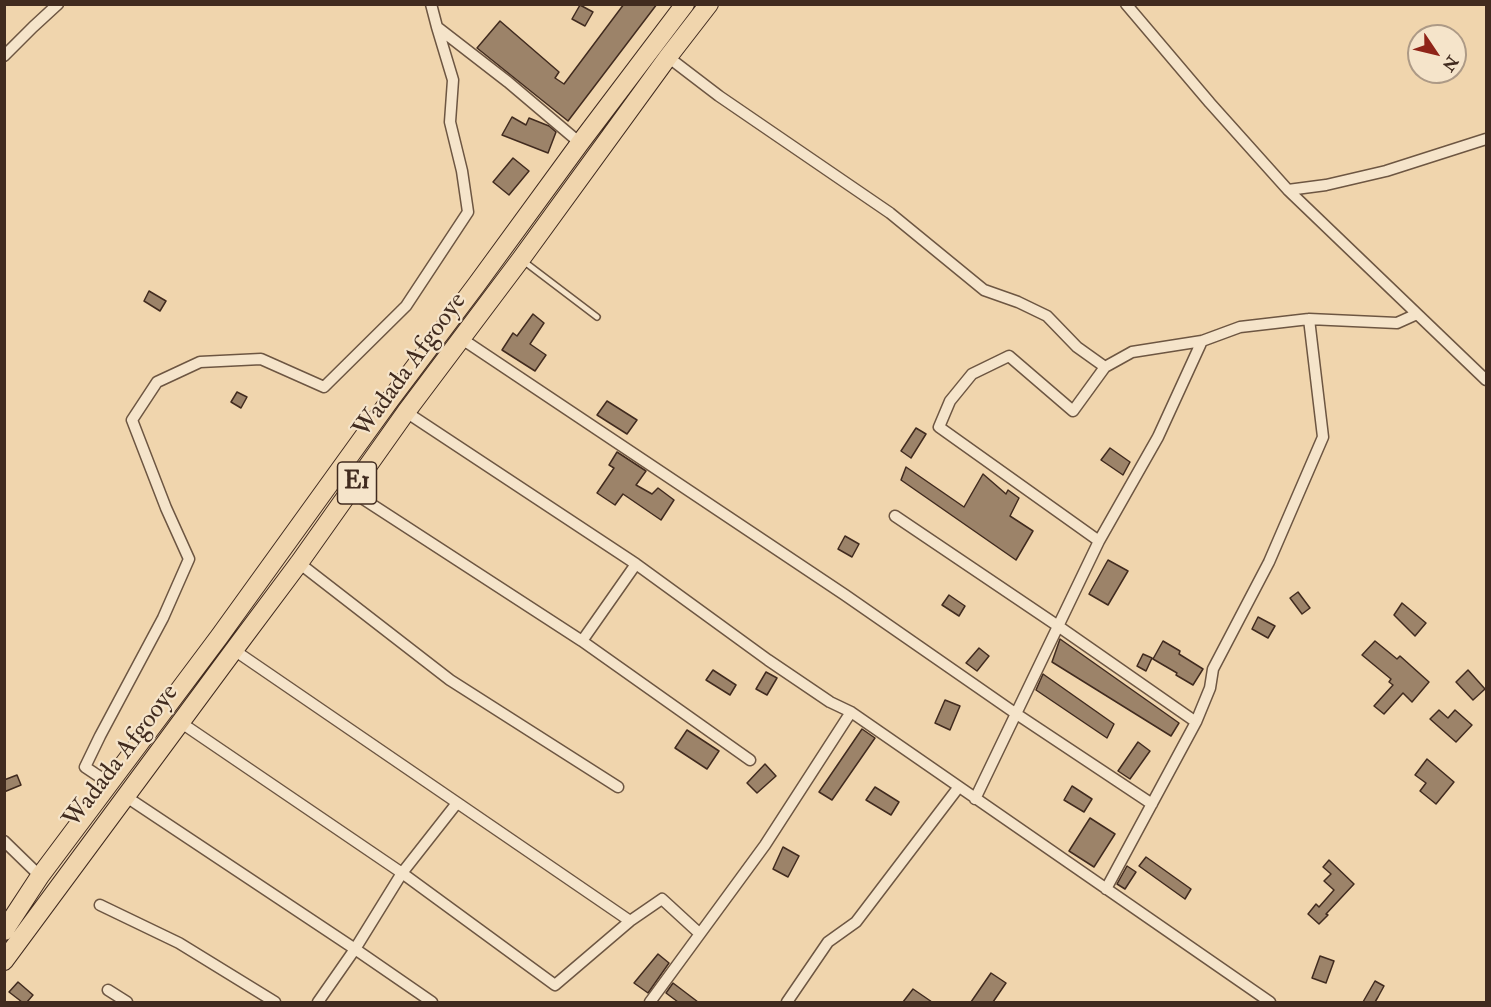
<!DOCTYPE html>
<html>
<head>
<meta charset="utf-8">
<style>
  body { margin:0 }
  #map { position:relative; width:1491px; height:1007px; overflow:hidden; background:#f0d5ad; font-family:"IM FELL Double Pica",serif }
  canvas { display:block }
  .frame { position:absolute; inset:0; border:6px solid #412b1f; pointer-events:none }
  .north { position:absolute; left:1407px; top:24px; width:60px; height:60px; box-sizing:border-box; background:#f5e4ca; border:2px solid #ad9a86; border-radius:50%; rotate:125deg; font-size:16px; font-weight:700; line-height:24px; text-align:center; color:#412b1f }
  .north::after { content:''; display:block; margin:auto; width:21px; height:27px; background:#8f2418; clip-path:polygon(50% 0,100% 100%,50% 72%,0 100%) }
</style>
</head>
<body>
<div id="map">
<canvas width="1491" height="1007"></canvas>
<div class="frame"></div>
<div class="north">N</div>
</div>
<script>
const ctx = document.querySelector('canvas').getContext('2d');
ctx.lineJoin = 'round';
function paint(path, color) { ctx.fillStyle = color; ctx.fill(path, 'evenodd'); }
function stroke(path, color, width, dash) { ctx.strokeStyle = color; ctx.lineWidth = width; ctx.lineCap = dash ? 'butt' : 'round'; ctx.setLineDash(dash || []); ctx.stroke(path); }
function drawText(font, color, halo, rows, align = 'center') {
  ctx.font = font + ' "IM FELL Double Pica",serif'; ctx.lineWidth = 4.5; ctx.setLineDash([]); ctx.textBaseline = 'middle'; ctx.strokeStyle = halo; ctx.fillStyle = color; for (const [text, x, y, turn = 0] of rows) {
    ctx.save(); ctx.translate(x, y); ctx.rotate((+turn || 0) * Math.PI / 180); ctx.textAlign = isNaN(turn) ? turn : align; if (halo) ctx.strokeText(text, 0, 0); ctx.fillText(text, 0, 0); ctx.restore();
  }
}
const building = new Path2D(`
  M624 4H657L568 121 477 48 500 21 559 72 555 78 564 84Z
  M580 5 593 12 585 26 572 19Z
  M512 117 526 125 529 118 549 126 556 132 548 153 502 135Z
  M513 158 529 171 509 195 493 182Z
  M149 291 166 301 160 311 144 301Z
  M533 314 544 323 530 344 546 355 535 371 502 350 513 333 517 336Z
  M237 392 247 397 241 408 231 402Z
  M607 401 637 420 627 434 597 415Z
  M916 428 926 434 911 458 901 451Z
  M1110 448 1130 462 1123 475 1101 460Z
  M617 452 646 471 636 485 652 494 658 488 674 500 661 520 623 494 615 505 597 493 614 468 609 465Z
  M906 467 964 507 983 474 1006 494 1008 490 1019 498 1010 516 1033 531 1016 560 901 480Z
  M845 536 859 544 852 557 838 549Z
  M1108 560 1128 571 1108 605 1089 594Z
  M1298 592 1310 608 1302 614 1290 598Z
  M949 595 965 606 959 616 942 605Z
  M1402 603 1426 623 1415 636 1394 615Z
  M1258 617 1275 626 1268 638 1252 629Z
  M1060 639 1179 723 1171 736 1052 662Z
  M1163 641 1180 651 1179 654 1203 669 1193 685 1176 675 1177 673 1153 659Z
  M1375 641 1397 659 1400 656 1429 682 1412 702 1403 693 1384 714 1374 706 1393 685 1389 682 1391 679 1362 655Z
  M979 648 989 656 977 671 966 663Z
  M1143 654 1152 658 1146 671 1137 666Z
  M713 670 736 685 730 695 706 680Z
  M1468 670 1485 689 1473 700 1456 682Z
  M766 672 777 678 767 695 756 689Z
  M1043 674 1114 724 1107 738 1036 690Z
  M945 700 960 706 950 730 935 723Z
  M1439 710 1448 718 1455 710 1472 725 1456 742 1430 719Z
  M862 729 875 738 832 800 819 792Z
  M687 730 719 751 707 769 675 748Z
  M1138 742 1150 751 1130 779 1118 771Z
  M1427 759 1454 782 1436 804 1420 791 1426 783 1415 775Z
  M765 764 776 776 757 793 747 783Z
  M17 775 21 785 4 792V780Z
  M1072 786 1092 799 1084 812 1064 800Z
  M875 787 899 802 891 815 866 800Z
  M1090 818 1115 834 1094 867 1069 851Z
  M783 847 799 856 788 877 773 869Z
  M1146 857 1191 889 1185 899 1139 866Z
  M1329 860 1354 884 1326 914 1328 915 1319 924 1308 914 1316 904 1319 907 1334 890 1324 881 1331 874 1323 867Z
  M1127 866 1136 872 1125 889 1117 884Z
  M658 954 669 963 648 993 634 983Z
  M1320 956 1334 961 1326 983 1312 978Z
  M991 973 1006 983 993 1002H971Z
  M1375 981 1384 986 1378 997 1375 1002H1363Z
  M18 982 33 995 27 1002H22L9 992Z
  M673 983 698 1002H678L666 993Z
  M913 989 932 1002H903Z`);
paint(building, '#9c8369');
stroke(building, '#412b1f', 1.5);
const service = new Path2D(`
  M522 260 597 317`);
const minor = new Path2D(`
  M431 4 437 27 508 82 580 143
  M1126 4 1210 103 1288 190 1486 380
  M4 56 33 27 58 4
  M668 57 719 96 890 213 984 290 1018 302 1047 316 1077 347 1105 367
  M1288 190 1326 185 1386 171 1486 139
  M462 339 845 595 1015 713 1152 804
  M406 412 636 564 768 660 830 702 851 712 1270 1002
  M351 491 582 641 750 760
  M895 516 1058 626 1196 722
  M1099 541 939 427 950 401 972 374 1009 356 1073 411 1105 367 1132 352 1202 341 1240 327 1309 319 1397 323 1417 314
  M299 563 450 680 618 787
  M582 641 636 564
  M234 650 630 921 662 899 699 933
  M180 722 402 873 555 985 630 921
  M109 783 85 767 100 736 163 618 189 559 166 508 132 420 157 382 200 362 261 359 324 387 406 306 468 212 462 171 450 122 453 80 437 27
  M125 796 355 949 432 1002
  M975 799 1099 541 1158 437 1202 341
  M4 841 40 876
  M1106 889 1196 722 1210 688 1213 669 1269 562 1323 437 1309 319
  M100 905 179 943 275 1002
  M108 990 127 1002
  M318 1002 355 949 402 873 457 803
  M650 1002 765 845 851 712
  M787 1002 828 942 856 922 958 788`);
const trunk = new Path2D(`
  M4 931 40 876 219 637 390 400 477 284 580 143 685 4
  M4 961 234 650 299 563 406 412 521 259 668 57 709 4`);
stroke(service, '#6d5642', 8);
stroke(minor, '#6d5642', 13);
stroke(trunk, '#412b1f', 20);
stroke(service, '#f5e4ca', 5);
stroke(minor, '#f5e4ca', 10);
stroke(trunk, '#f0d5ad', 18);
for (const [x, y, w] of [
  [357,483,39]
]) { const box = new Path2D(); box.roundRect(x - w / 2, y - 21, w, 42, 4.5); ctx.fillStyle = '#f5e4ca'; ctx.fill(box); stroke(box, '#412b1f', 1.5); }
drawText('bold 24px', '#412b1f', null, [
  ["E1",357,483]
]);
drawText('26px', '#412b1f', '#f5e4ca', [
  ["Wadada Afgooye",411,366,-54],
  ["Wadada Afgooye",122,757,-53]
]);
</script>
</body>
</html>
